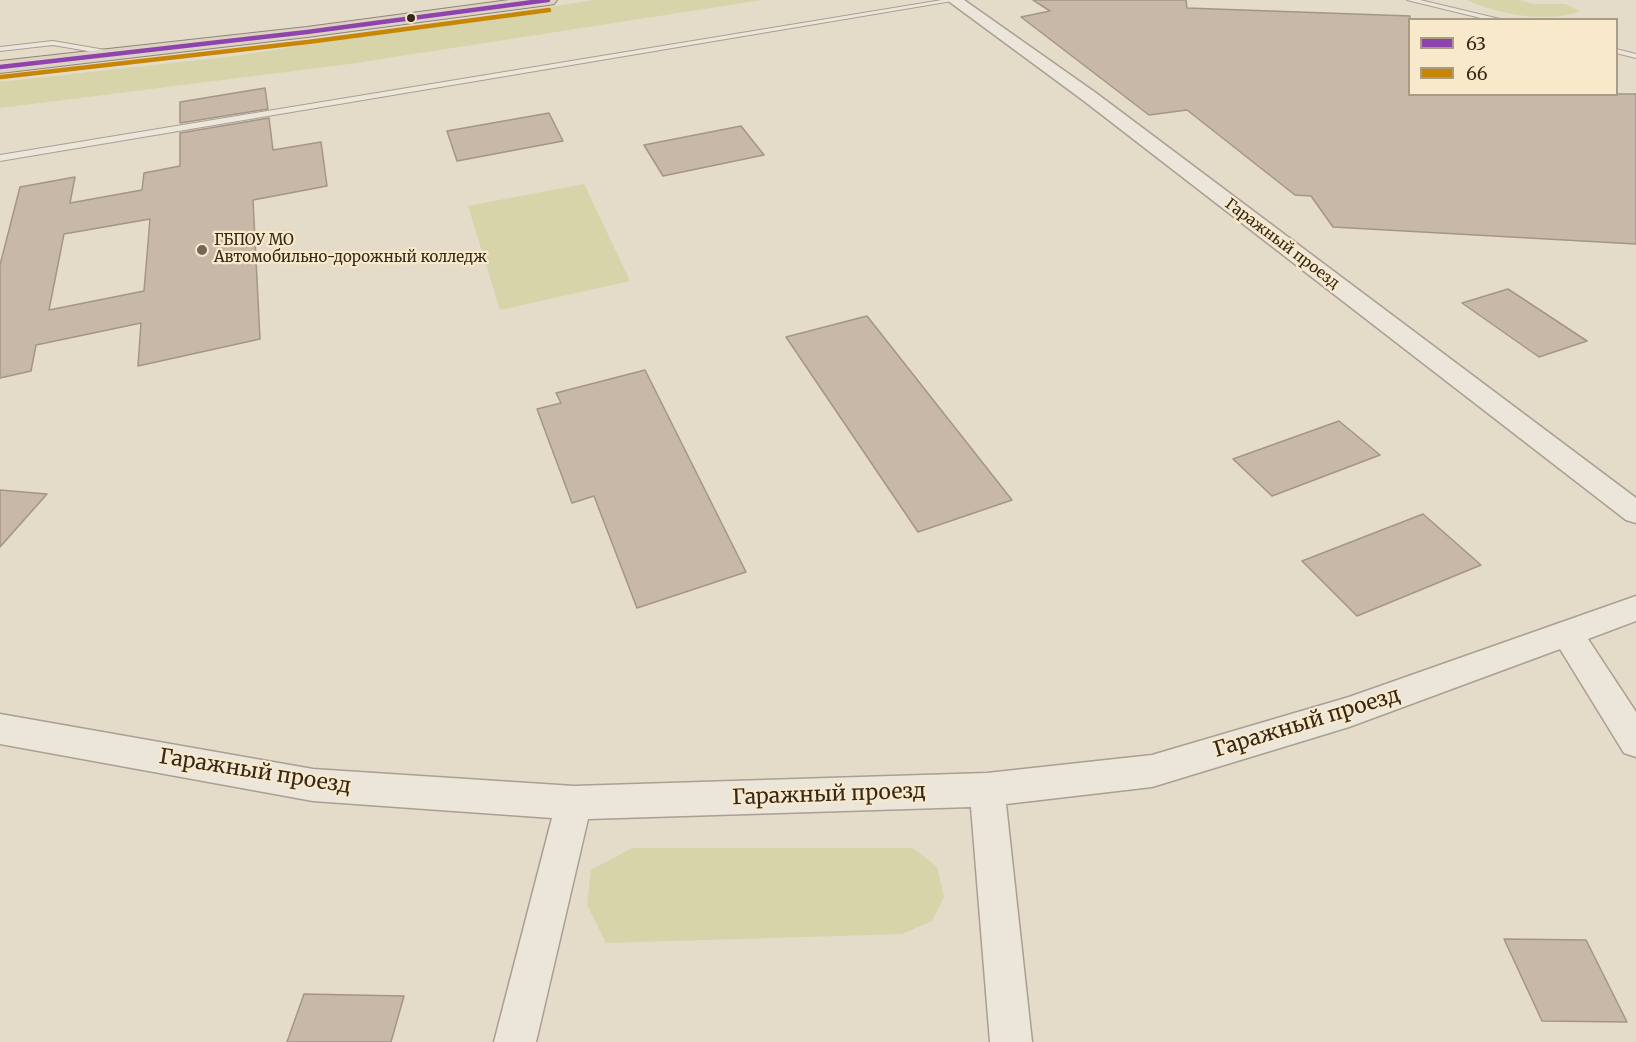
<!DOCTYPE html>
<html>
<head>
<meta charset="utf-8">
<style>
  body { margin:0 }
  #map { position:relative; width:1636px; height:1042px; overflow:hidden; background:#e4dbc8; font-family:Merriweather,serif }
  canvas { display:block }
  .legend { position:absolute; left:1408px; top:18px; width:210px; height:78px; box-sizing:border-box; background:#f8e9cb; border:2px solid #aa9b84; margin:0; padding:8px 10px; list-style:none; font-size:18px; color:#36271a }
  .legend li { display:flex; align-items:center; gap:12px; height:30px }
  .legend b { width:30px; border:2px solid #aa9b84 }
</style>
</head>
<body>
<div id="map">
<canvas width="1636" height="1042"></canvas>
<ul class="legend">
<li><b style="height:8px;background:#8e44ad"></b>63</li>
<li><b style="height:8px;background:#c78606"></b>66</li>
</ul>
</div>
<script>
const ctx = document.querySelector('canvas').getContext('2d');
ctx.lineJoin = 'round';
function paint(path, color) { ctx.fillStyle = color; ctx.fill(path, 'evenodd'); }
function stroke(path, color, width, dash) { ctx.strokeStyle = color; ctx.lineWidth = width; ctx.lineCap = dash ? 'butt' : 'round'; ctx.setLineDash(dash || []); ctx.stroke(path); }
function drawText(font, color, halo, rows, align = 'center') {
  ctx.font = font + ' Merriweather,serif'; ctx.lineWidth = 4.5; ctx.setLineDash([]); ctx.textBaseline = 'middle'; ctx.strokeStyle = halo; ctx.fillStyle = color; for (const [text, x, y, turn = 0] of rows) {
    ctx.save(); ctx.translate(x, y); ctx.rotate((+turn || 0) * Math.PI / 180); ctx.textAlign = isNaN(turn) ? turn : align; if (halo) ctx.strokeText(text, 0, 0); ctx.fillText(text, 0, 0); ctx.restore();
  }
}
paint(new Path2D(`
  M595 0H762L349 64 0 108V82L235 56Z
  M1467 0H1519L1532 4H1565L1580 11C1548 24 1498 14 1467 0Z
  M584 184 630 281 500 310 468 206Z
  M632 848H913L937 867 944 897 932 921 902 934 606 943 587 905 591 870Z`), '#d6d4a8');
const building = new Path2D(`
  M1033 0H1186L1187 8 1410 16V94H1636V244L1333 227 1311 196 1295 195 1187 110 1149 115 1021 17 1050 11Z
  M265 88 268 109 180 123V102Z
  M549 113 563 141 457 161 447 131Z
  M269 118 273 150 321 142 327 186 253 200 260 339 138 366 141 323 36 345 31 371 0 378V265L20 187 75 177 70 203 142 190 144 173 180 166V133ZM150 219 144 291 49 310 64 234Z
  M741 126 764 155 663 176 644 145Z
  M1508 289 1587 341 1539 357 1462 303Z
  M867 316 1012 500 918 532 786 337Z
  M645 370 746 572 637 608 594 496 572 503 537 409 561 403 556 393Z
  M1339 421 1380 455 1272 496 1233 459Z
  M0 490 47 494 0 547Z
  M1423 514 1481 565 1357 616 1302 561Z
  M1504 939 1586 940 1627 1022 1542 1021Z
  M304 994 404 996 391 1042H287Z`);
paint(building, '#c8b8a8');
stroke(building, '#a49587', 1.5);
const service = new Path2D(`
  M942 0H958L0 161V155Z
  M1407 0H1420L1504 20H1489Z
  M53 41 111 51 115 53 111 55 53 45 0 51V47Z
  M1616 49 1636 54V58L1616 53Z`);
const minor = new Path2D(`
  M947 0H964L1096 93 1636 498V523L1626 520 1084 101Z
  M1636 596V621L1588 639 1636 712V757L1624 753 1560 649 1349 727 1152 787 1006 804 1032 1042H990L971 807 588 819 536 1042H494L552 818 313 801 0 744V714L313 769 574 786 987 773 1152 755 1349 697Z`);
const trunk = new Path2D(`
  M509 0H557L554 4 548 5 307 37 0 73V61L307 27Z`);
stroke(service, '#a99f92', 2);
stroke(minor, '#a99f92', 3);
stroke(trunk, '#8e8578', 2);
paint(service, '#ebe5da');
paint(minor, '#ebe5da');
paint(trunk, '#ddd2c1');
stroke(new Path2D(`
  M0 67 307 32 548 0`), '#8e44ad', 4.5);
stroke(new Path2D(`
  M1 77 308 42 549 10`), '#c78606', 4.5);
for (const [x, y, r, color] of [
  [411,18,5,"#36271a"],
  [202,250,6,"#736657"]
]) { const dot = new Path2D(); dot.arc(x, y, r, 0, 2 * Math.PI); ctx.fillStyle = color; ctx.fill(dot); stroke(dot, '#f8e9cb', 2); }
drawText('15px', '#36271a', '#f8e9cb', [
  ["ГБПОУ МО",214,241],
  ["Автомобильно-дорожный колледж",214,258]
], 'left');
drawText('15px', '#36271a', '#f8e9cb', [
  ["Гаражный проезд",1282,244,37]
]);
drawText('21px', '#36271a', '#f8e9cb', [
  ["Гаражный проезд",1307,723,-17],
  ["Гаражный проезд",255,772,9],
  ["Гаражный проезд",829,795,-2]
]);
</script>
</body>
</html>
